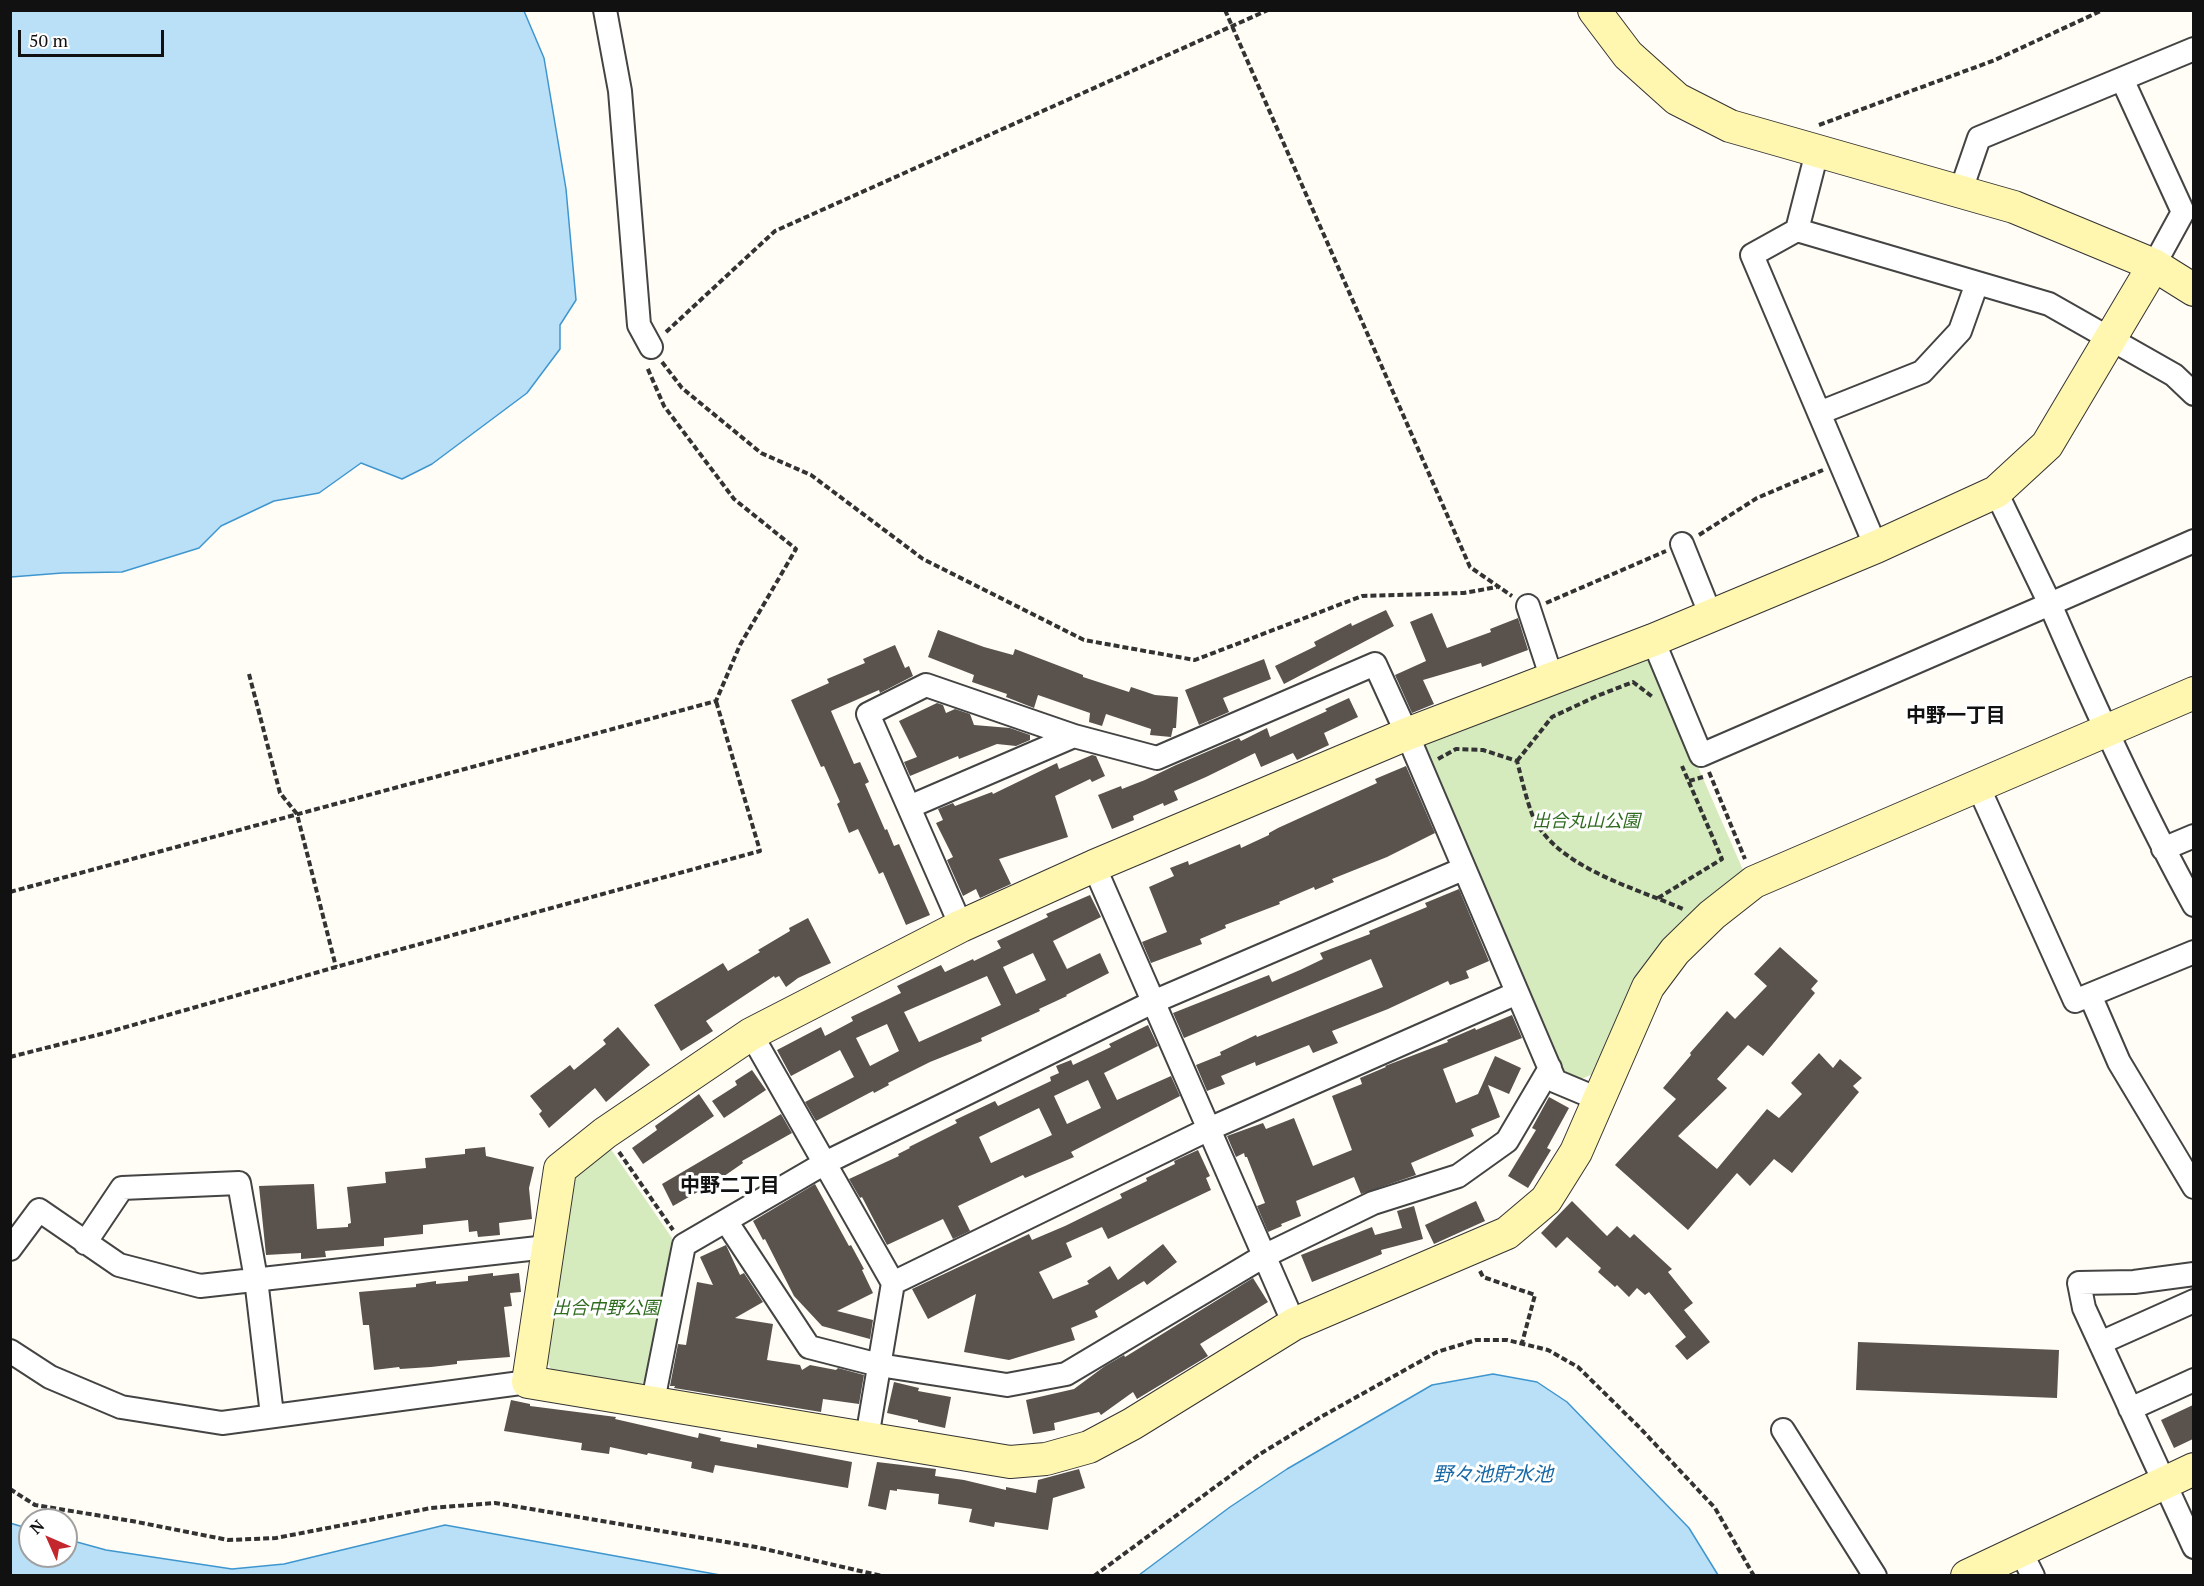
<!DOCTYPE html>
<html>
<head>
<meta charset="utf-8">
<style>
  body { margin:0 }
  #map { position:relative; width:2204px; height:1586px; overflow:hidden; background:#fffdf5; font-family:"PT Serif",serif }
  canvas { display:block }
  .frame { position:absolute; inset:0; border:12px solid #111; pointer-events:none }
  .north { position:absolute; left:18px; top:1508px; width:60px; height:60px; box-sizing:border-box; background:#fff; border:2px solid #a0a0a0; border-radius:50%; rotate:315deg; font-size:16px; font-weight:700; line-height:24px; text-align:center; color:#111 }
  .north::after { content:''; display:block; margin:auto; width:21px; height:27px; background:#c4262e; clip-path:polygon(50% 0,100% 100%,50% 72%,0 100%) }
  .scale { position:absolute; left:18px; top:30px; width:146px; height:27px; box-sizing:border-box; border:3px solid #111; border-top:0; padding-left:8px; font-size:18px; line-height:21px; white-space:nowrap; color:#111; -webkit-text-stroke:4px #fff; paint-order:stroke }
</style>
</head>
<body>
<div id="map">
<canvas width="2204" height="1586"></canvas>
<div class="frame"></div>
<div class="north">N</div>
<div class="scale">50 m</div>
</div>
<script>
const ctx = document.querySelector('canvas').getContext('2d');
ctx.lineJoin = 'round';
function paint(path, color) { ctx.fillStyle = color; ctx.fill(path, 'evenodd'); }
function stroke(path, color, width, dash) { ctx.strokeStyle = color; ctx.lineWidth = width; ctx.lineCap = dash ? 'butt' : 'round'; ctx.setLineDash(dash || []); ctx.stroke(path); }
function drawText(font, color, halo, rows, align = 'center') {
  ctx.font = font + ' "PT Serif","Noto Sans JP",serif'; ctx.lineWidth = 6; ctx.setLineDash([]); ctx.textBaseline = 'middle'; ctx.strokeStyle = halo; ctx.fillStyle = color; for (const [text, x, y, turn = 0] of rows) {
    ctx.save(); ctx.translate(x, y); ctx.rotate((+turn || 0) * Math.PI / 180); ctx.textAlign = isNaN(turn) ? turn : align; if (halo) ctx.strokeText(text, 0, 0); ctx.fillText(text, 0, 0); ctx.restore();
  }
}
paint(new Path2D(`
  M1650 657 1743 870 1703 902 1593 1074 1579 1080 1562 1075 1418 746Z
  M610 1148 672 1238 649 1375 637 1390 551 1370 545 1356 576 1175Z`), '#d5ebbd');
const water = new Path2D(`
  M11 10 524 11 544 58 566 189 576 300 560 325V349L527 393 432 464 402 479 361 463 319 493 274 501 221 526 199 548 122 572 62 573 11 577Z
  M1493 1374 1537 1382 1567 1402 1689 1528 1718 1575H1139L1230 1507 1287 1469 1432 1385Z
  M10 1523 30 1529V1556H66V1539L106 1550 232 1569 284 1564 445 1525 720 1575H11Z`);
paint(water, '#b9e0f7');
stroke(water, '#3f96cf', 1.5);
paint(new Path2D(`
  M1386 610 1394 626 1284 684 1275 666 1316 646 1314 642 1351 623 1352 626Z
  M1432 613 1447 648 1491 632 1490 629 1518 618 1528 650 1482 667 1481 663 1423 680 1434 704 1412 713 1395 675 1426 661 1410 622Z
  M938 630 984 647 1013 655 1015 649 1083 675V677L1129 692 1131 687 1155 695 1178 697 1176 728H1173L1171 737 1150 735 1151 729 1106 714 1102 726 1089 722 1090 713 1038 695 1034 708 1006 697 1007 694 972 682 974 675 928 657Z
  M895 645 905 668 909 666 913 676 880 693 879 690 831 711 854 764 860 762 869 782 865 784 885 830 887 829 894 846 899 844 930 915 906 925 883 872 879 874 858 829 849 833 837 804 840 802 824 766 821 767 791 700 829 683 827 679 865 663 863 659Z
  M1264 659 1271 679 1223 698 1229 712 1199 725 1185 690Z
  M1349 698 1358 717 1324 733 1329 745 1297 760 1293 753 1261 767 1255 753 1206 777 1174 791 1178 800 1164 806 1163 803 1133 816 1134 820 1112 829 1098 795 1121 786 1122 789 1145 780 1176 765 1239 738 1241 741 1267 728 1270 737 1327 711 1325 709Z
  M937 703 943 705 946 713 955 709 970 714 974 725 1010 728 1030 735V740L1016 746 997 744 959 759 958 756 910 776 904 762 917 757 899 721Z
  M1092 755 1096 756 1105 776 1092 782 1090 779 1055 796 1068 837 999 859 1011 884 980 898 976 889 963 896 947 860 953 857 936 823 943 820 938 809 953 803 955 806 992 792 993 794 1057 763 1059 769Z
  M1406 766 1435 833 1387 857 1332 879 1334 882 1315 890 1314 887 1279 902 1280 904 1225 925 1226 928 1200 939 1202 944 1151 963 1142 942 1167 932 1149 887 1174 876 1170 868 1188 861 1189 865 1240 844 1241 848 1269 835V833L1278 828 1377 783 1375 779Z
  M1459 889 1489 961 1466 971 1469 978 1450 985 1448 981 1388 1009 1332 1031 1338 1043 1313 1053 1309 1045 1256 1066 1255 1062 1221 1076 1225 1084 1207 1091 1196 1065 1221 1055 1220 1052 1256 1035 1257 1037 1383 987 1371 959 1184 1038 1173 1013 1269 975 1272 982 1300 970 1323 959 1320 953 1370 934 1369 931 1427 907 1425 903Z
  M1090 895 1101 917 1053 941 1067 969 1100 953 1109 973 1066 995 1067 996 1039 1009 1040 1011 981 1038 982 1041 930 1062 888 1083 889 1085 874 1093 873 1091 816 1121 805 1102 854 1077 840 1050 791 1076 777 1050 821 1027 825 1036 853 1021 851 1017 901 993 897 986 941 965 945 972 973 959 974 961 1001 948 997 941 1048 917 1046 914ZM1033 953 1046 980 1016 994 1003 967ZM987 976 1001 1005 919 1042 904 1012ZM887 1024 899 1051 870 1066 856 1038Z
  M808 918 831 963 798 978 786 987 779 976 775 978 774 976 706 1021 713 1031 681 1051 654 1005 723 963 728 971 760 952 758 950 790 931 789 928Z
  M1780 947 1818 981 1811 989 1815 993 1763 1056 1748 1045 1717 1079 1727 1088 1678 1136 1717 1169 1767 1109 1779 1118 1802 1094 1791 1083 1819 1053 1833 1068 1840 1059 1862 1078 1853 1086 1859 1092 1792 1173 1774 1159 1750 1186 1737 1173 1688 1230 1615 1165 1676 1099 1663 1088 1691 1055 1690 1053 1727 1011 1735 1019 1767 986 1754 974Z
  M1512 1015 1522 1038 1443 1069 1456 1103 1478 1094 1495 1056 1521 1068 1509 1094 1488 1085 1500 1117 1471 1129 1474 1136 1411 1163 1416 1175 1361 1194 1354 1177 1296 1201 1301 1216 1281 1224 1282 1226 1268 1232 1257 1206 1265 1203 1247 1157H1245L1244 1153 1236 1157 1227 1136 1263 1123 1266 1129 1294 1118 1313 1166 1352 1150 1332 1096 1362 1084 1360 1078 1386 1067 1385 1066 1448 1042 1447 1040 1475 1028 1476 1030Z
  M1148 1025 1158 1046 1104 1073 1117 1100 1171 1076 1180 1096 1071 1152 1074 1157 1025 1178 1023 1175 958 1206 970 1231 953 1239 943 1219 887 1245 862 1197 860 1198 849 1179 899 1156 898 1154 910 1148 909 1147 957 1123 955 1120 995 1101 998 1106 1051 1081 1050 1077 1059 1073 1056 1066 1071 1060 1073 1065 1111 1047 1109 1044ZM1088 1080 1101 1108 1067 1124 1054 1096ZM1039 1108 1052 1135 991 1163 979 1137Z
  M618 1027 650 1065 606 1102 595 1088 549 1128 539 1114 542 1111 530 1096 570 1065 574 1070 606 1044 603 1040Z
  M752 1070 766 1090 724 1118 712 1101 737 1085 735 1081Z
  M699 1094 714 1116 643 1164 632 1148 657 1130 655 1126Z
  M1549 1097 1569 1108 1547 1148 1551 1150 1528 1188 1508 1176 1536 1130 1532 1128Z
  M781 1114 792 1133 742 1161 743 1163 717 1181 673 1206 662 1184Z
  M485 1147 486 1156 534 1167 529 1188 532 1219 499 1223 500 1235 478 1237 477 1231 469 1232 468 1220 423 1225V1234L384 1238V1246L325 1251 326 1257 301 1259V1253L266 1255 259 1186 314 1184 317 1229 348 1227V1224L351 1223 347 1187 386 1183 385 1172 426 1168 425 1158 465 1154V1149Z
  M1198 1150 1210 1176 1206 1178 1211 1190 1108 1239 1102 1227 1066 1243 1072 1257 1039 1272 1053 1299 1089 1284 1087 1281 1110 1266 1118 1280 1163 1244 1177 1262 1147 1285 1144 1281 1095 1311 1098 1317 1071 1328 1075 1340 1009 1360 964 1352 976 1294 928 1319 912 1289 1029 1234 1032 1240 1065 1226 1122 1198 1120 1194 1147 1181 1146 1178 1175 1164 1174 1161Z
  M815 1184 849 1246 851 1245 864 1269 862 1270 873 1293 837 1311 873 1320 870 1339 822 1326 794 1296 765 1239 763 1240 753 1221Z
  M1476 1201 1485 1221 1434 1244 1425 1225Z
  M1572 1201 1607 1236 1617 1226 1630 1238 1634 1234 1672 1269 1668 1272 1693 1303 1684 1310 1710 1342 1687 1360 1675 1346 1686 1337 1649 1292 1645 1295 1637 1288 1629 1297 1617 1285 1615 1287 1598 1272 1601 1268 1567 1237 1556 1248 1541 1233Z
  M1414 1206 1423 1239 1381 1250 1382 1254 1312 1282 1301 1255 1372 1227 1375 1235 1402 1228 1397 1211Z
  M726 1245 740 1275 744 1273 763 1302 735 1318 773 1324 767 1360 800 1365 802 1370 810 1365 836 1370 838 1368 864 1375 859 1404 823 1399 821 1412 674 1388 675 1386H670L678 1344 686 1345 697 1282 713 1285 700 1257Z
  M493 1273V1276L519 1273 521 1292 510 1293 512 1306 504 1307 510 1357 457 1361V1364L431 1367 400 1369 399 1367 374 1370 369 1325H363L359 1292 416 1287V1284L436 1281V1284L468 1281V1276Z
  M1253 1278 1268 1302 1200 1344 1208 1356 1137 1399 1133 1392 1101 1415 1099 1412 1054 1423 1055 1430 1033 1434 1026 1400 1074 1389 1105 1366 1124 1355 1125 1357Z
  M1858 1342 2059 1350 2057 1398 1856 1390Z
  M894 1382 919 1388 918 1391 951 1397 945 1428 918 1422V1420L887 1413Z
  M511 1400 530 1404V1406L616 1417 615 1419 698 1438 699 1433 721 1438 720 1441 757 1448V1444L852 1462 848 1488 715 1465 713 1473 691 1468 692 1462 648 1453 647 1455 610 1447 609 1454 581 1450 582 1443 504 1431Z
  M2193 1405V1439L2174 1448 2161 1420Z
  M877 1462 936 1469 935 1476 964 1480 1006 1490V1487L1036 1493 1038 1480 1079 1469 1085 1488 1053 1498 1048 1530 995 1522 994 1527 969 1522 972 1509 938 1504 939 1494 897 1489V1491L890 1490 886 1510 868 1506Z`), '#5a524d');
const street = new Path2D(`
  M605 10 620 91 639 325 651 347
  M2122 79 2183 212 2154 265
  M1817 152 1797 230 1752 255 1876 547
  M1960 193 1979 138 2194 49
  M1797 230 2049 304 2174 375 2194 394
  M1819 413 1922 372 1960 331 1977 283
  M1996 492 2050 604 2194 541
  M1682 544 1711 616
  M1528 606 1552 679
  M1653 640 1701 755 2050 604C2094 706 2140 807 2194 905
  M1978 786 2075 1001 2194 952
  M909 807 1074 736
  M2163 849 2194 836
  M1094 866 1294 1324
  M961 926 868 714 926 685 1074 736 1157 758 1375 664 1407 734 1555 1081 1598 1099
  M2090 995 2119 1062 2194 1187
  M751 1034 893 1283 867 1438
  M726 1221 809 1347 879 1365 1007 1385 1066 1374 1264 1256 1373 1203 1458 1176 1507 1141 1550 1068
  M85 1243 122 1188 239 1183 256 1279 272 1415
  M10 1249 39 1210 119 1265 200 1286 547 1247
  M2194 1274 2134 1282 2079 1283 2084 1308 2194 1547
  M893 1283 1209 1129 1517 993
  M2100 1343 2194 1301
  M10 1351 50 1377 121 1407 222 1423 528 1382
  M653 1401 684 1245 825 1163 1153 1002 1463 869
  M2130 1409 2194 1380
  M1783 1430 1875 1576
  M2020 1550 2033 1576`);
const secondary = new Path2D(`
  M1594 10 1628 55 1677 99 1730 126 2014 207 2154 265 2194 290
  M2154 265 2047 445 1996 492 1876 547 1653 640 1407 734 1094 866 961 926 751 1034 605 1133 560 1169 528 1382 1010 1462 1046 1459 1089 1447 1132 1424 1294 1324 1507 1233 1546 1200 1576 1152 1648 987 1675 951 1712 915 1754 882 2194 693
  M1967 1576 2194 1469`);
stroke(street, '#444', 26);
stroke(secondary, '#333', 34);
stroke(new Path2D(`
  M1225 10 1470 567 1512 596
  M1819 125 1995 60 2103 10
  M666 332 775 231 1268 10
  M662 362 682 388 761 453 811 475 923 559 1084 640 1195 660 1362 596 1464 593 1497 587
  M1699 535 1757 498 1823 470
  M1546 603 1666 551
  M249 674 280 793 297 814 336 967
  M1438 759 1456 749 1483 750 1517 761C1521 776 1530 816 1538 826 1568 871 1636 888 1683 909
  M1517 761 1552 717 1597 696 1633 682 1654 698
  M1709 772 1745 859
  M1689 781 1703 777
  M10 892 716 701 740 645 796 549 734 499 664 406 647 367
  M1658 898 1722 859 1682 766
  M10 1057 105 1033 336 967 760 851 716 701
  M619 1152 673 1230
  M1480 1271 1483 1277 1535 1295 1522 1343
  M10 1489 35 1505 132 1521 228 1540 276 1538 431 1508 495 1503 756 1547 882 1576
  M1094 1576 1260 1454 1319 1418 1437 1352 1476 1340H1507L1548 1350 1578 1367 1640 1428 1715 1508 1754 1576`), '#333', 4, [6, 3]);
stroke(street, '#fff', 22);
stroke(secondary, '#fff6b0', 32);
drawText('italic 18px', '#2f6b1f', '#fff', [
  ["出合丸山公園",1586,822],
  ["出合中野公園",606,1309]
]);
drawText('bold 20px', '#111', '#fff', [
  ["中野一丁目",1956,716],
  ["中野二丁目",730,1186]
]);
drawText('italic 20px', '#1768a6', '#fff', [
  ["野々池貯水池",1493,1475]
]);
</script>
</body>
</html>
